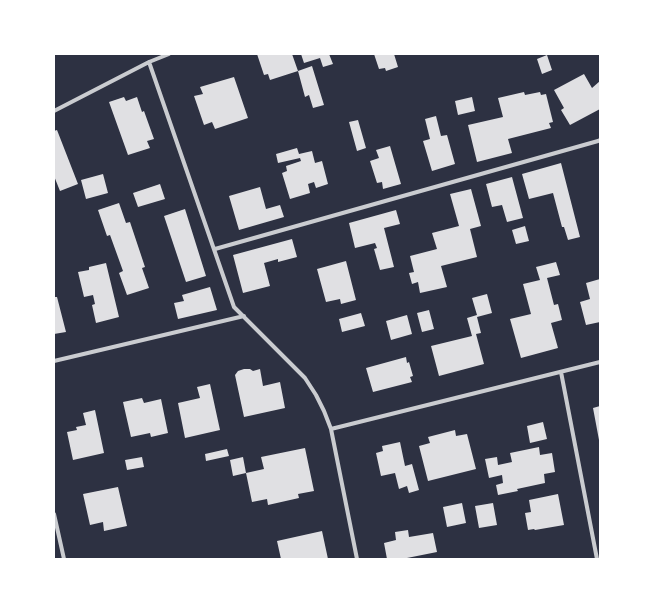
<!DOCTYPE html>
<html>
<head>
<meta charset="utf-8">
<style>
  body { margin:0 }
  #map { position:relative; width:654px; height:613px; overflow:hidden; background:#2d3142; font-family:"PT Sans",sans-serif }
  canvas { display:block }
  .frame { position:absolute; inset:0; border:55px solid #fff; pointer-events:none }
</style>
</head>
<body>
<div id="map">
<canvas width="654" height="613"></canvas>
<div class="frame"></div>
</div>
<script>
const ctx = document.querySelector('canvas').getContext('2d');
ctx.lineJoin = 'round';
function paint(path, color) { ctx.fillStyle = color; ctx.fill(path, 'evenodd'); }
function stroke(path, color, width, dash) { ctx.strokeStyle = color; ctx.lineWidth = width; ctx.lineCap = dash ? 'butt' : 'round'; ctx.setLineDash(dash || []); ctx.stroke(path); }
paint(new Path2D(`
  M257 54H292L298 71 312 66 324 105 313 108 309 95 305 97 298 71 270 80 268 74 264 75Z
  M301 54H329L333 64 323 67 320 58 304 63Z
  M374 54H394L398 67 386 71 385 68 379 69Z
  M547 55 552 70 542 74 537 59Z
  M584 74 592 88 600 81V109L570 125 561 110 564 108 554 90Z
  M234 77 248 118 215 129 212 122 204 125 194 96 203 94 200 87Z
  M524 92 525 95 540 92 541 95 546 94 553 122 549 123 551 128 508 139 512 153 477 162 468 125 503 117 498 98Z
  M124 97 126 101 137 97 142 112 144 111 154 139 147 141 150 148 128 155 109 102Z
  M472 97 475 111 458 115 455 101Z
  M436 116 441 136 447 135 455 164 432 171 423 141 430 139 425 119Z
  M358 120 366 148 357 151 349 122Z
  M57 130 78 184 60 191 54 176V131Z
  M390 146 401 184 383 189 382 182 377 183 370 161 379 158 376 150Z
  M297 148 299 154 312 151 315 163 322 161 328 184 316 188 314 182 308 184 310 193 290 199 282 173 287 171 286 166 301 161 300 158 278 163 276 154Z
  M561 163 580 237 568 240 564 227H562L553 193 529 199 522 174Z
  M103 174 108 193 86 199 81 180Z
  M512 177 523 218 507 222 502 205 492 207 486 184Z
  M160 184 165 199 138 207 133 193Z
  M260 187 266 209 280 205 284 217 239 230 229 196Z
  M471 189 481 226 470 229 477 257 441 266 447 287 420 293 418 282 412 284 409 273 414 272 410 256 437 249 432 233 459 226 450 194Z
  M119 203 126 223 130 222 145 267 142 268 149 288 127 295 119 273 123 271 110 235 107 236 98 210Z
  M185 209 206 276 186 282 164 216Z
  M396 210 400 224 384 228 394 267 380 270 374 249 377 248 375 243 355 248 349 223Z
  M525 226 529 241 516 244 512 230Z
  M292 239 297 257 278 262V259L264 263 270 286 243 293 233 255Z
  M346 261 356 300 341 304 340 299 326 302 317 269Z
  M556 262 560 275 547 278 554 305 558 304 562 320 551 323 558 348 521 358 510 319 531 314 523 284 540 280 536 267Z
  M106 263 119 317 96 323 92 305 95 304 93 295 84 297 78 272 89 270V267Z
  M600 279V322L586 325 580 302 590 299 586 283Z
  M210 287 217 310 178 319 174 303 184 301 182 295Z
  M487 294 492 313 477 317 481 333 476 334 484 364 439 376 431 346 472 336 467 318 477 315 472 298Z
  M54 297H57L66 332 54 334Z
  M429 310 434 329 422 332 417 313Z
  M361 313 365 326 342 332 339 319Z
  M407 315 412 334 391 340 386 321Z
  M406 357 407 363 409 362 413 376 410 377 412 382 373 392 366 368Z
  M244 369H250L253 371 260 369 263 386 280 382 285 408 244 417 235 375 238 371Z
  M210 384 220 430 185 438 178 403 200 398 197 387Z
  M142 398 144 403 161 399 168 433 151 437 150 433 131 437 123 402Z
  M600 406V440H599L593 408Z
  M95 410 104 453 73 460 67 432 77 430 76 427 86 425 83 413Z
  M543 422 547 439 530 443 527 426Z
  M455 430 456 436 467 434 476 469 428 481 419 446 430 443 428 437Z
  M400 442 405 466 412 464 419 490 409 493 407 486 399 489 395 473 381 476 376 453 383 451 382 446Z
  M539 447 540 455 552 453 555 472 544 474 545 483 517 489 518 491 498 495 496 485 503 483 502 475 489 478 485 459 497 457 498 465 512 462 510 453Z
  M305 448 314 491 298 494 299 498 268 505 267 499 252 502 246 473 264 469 261 457Z
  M227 449 229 456 206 461 205 454Z
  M142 457 144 467 127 470 125 460Z
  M243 457 246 473 233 476 230 460Z
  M118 487 127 526 104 531 103 522 90 525 83 494Z
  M558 494 564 525 535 530 534 529 528 530 525 513 531 512 529 500Z
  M462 503 466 523 447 527 443 507Z
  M493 503 497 525 479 528 475 506Z
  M408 530 409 537 433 533 437 552 402 559H387L384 543 396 540 395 532Z
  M322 531 328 559H281L277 541Z`), '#e0e0e3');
stroke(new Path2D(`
  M149 62 234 307 305 378 316 395 324 411 331 429 357 559
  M54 111 149 62 169 54
  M215 249 598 141 600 140
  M54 361 244 316
  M561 372 597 559
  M331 429 600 362
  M54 514 64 559`), '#caccd0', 4);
</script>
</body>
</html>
